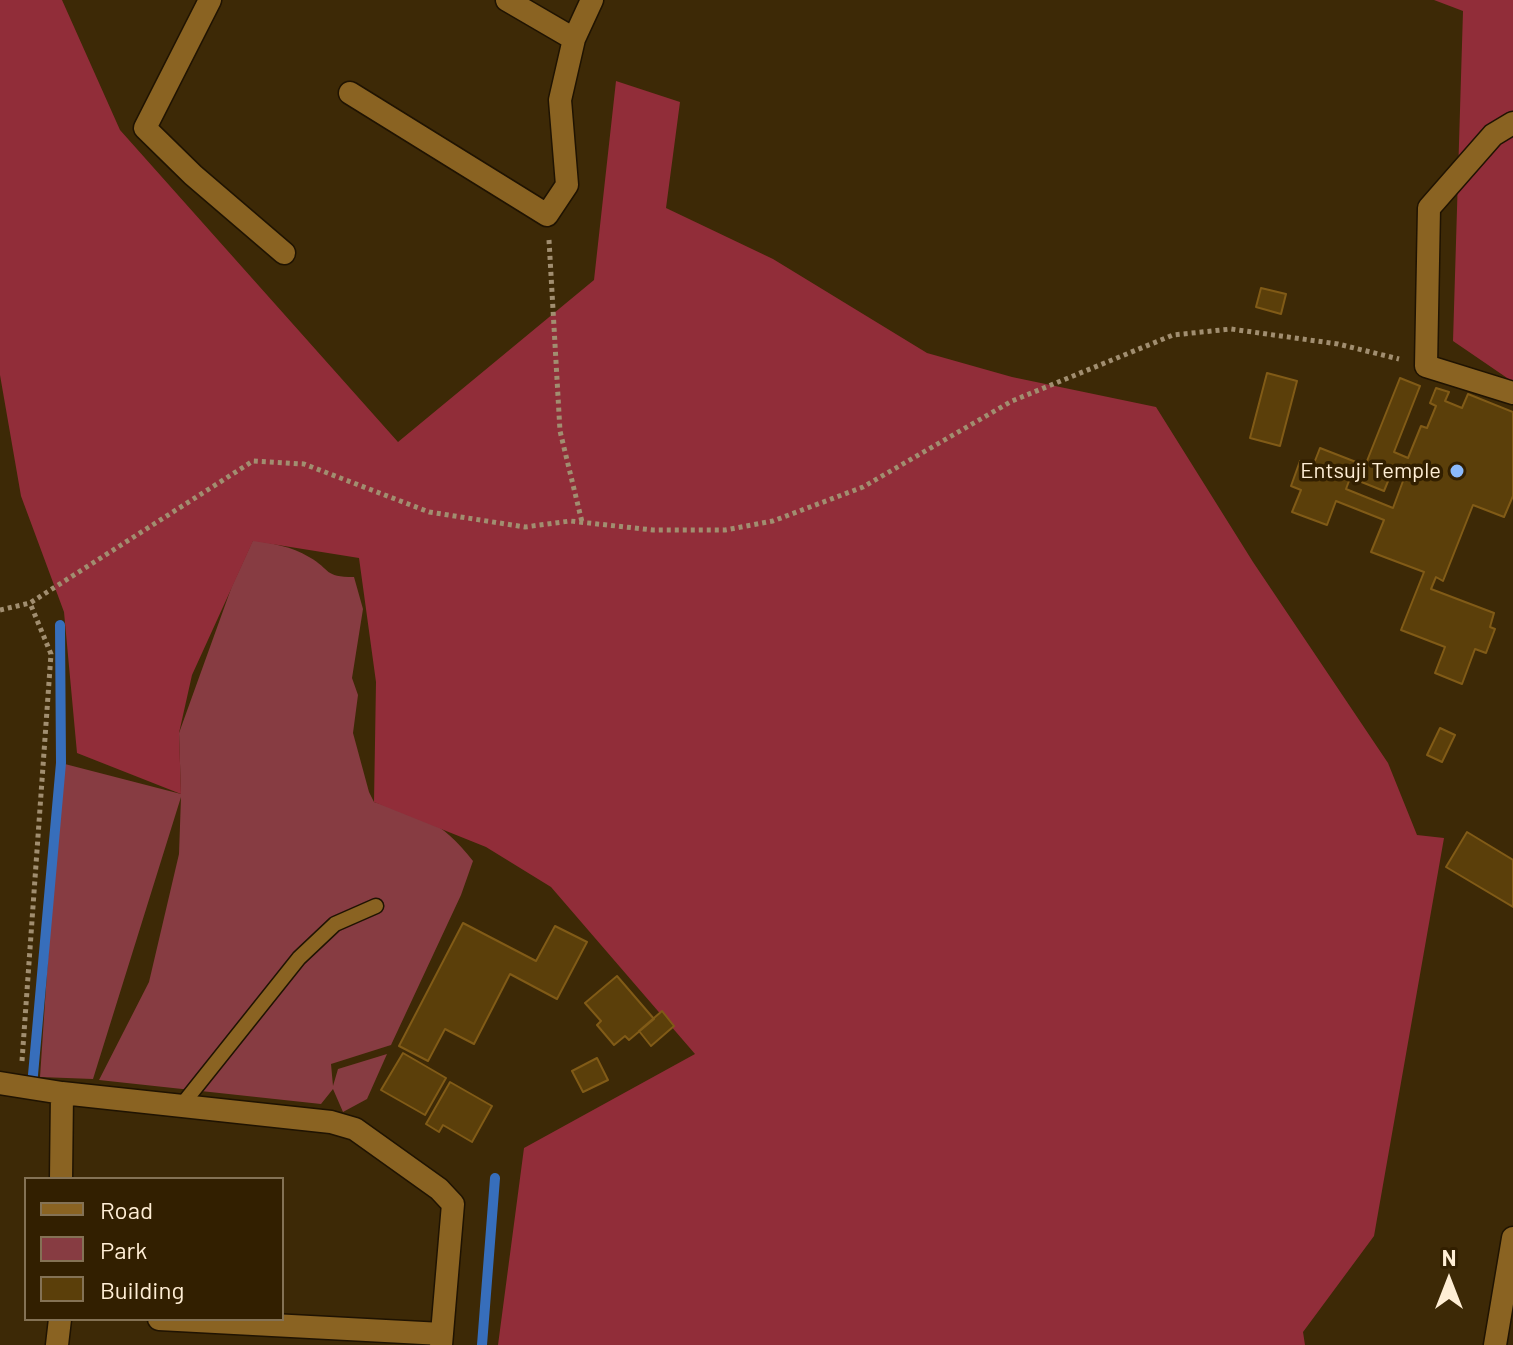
<!DOCTYPE html>
<html>
<head>
<meta charset="utf-8">
<style>
  body { margin:0 }
  #map { position:relative; width:1513px; height:1345px; overflow:hidden; background:#3d2906; font-family:Barlow,sans-serif }
  canvas { display:block }
  .legend { position:absolute; left:24px; top:1177px; width:260px; height:144px; box-sizing:border-box; background:#321f00; border:2px solid #847255; margin:0; padding:10px 14px; list-style:none; font-size:24px; color:#ffeed5 }
  .legend li { display:flex; align-items:center; gap:16px; height:40px }
  .legend b { width:40px; border:2px solid #847255 }
  .north { position:absolute; left:1409px; top:1241px; width:80px; height:80px; -webkit-text-stroke:6px #321f00; paint-order:stroke; rotate:0deg; font-size:22px; font-weight:700; line-height:32px; text-align:center; color:#ffeed5 }
  .north::after { content:''; display:block; margin:auto; width:28px; height:36px; background:#ffeed5; clip-path:polygon(50% 0,100% 100%,50% 72%,0 100%) }
</style>
</head>
<body>
<div id="map">
<canvas width="1513" height="1345"></canvas>
<ul class="legend">
<li><b style="height:10px;background:#8a6322"></b>Road</li>
<li><b style="height:22px;background:#873c42"></b>Park</li>
<li><b style="height:22px;background:#5b3f0a"></b>Building</li>
</ul>
<div class="north">N</div>
</div>
<script>
const ctx = document.querySelector('canvas').getContext('2d');
ctx.lineJoin = 'round';
function paint(path, color) { ctx.fillStyle = color; ctx.fill(path, 'evenodd'); }
function stroke(path, color, width, dash) { ctx.strokeStyle = color; ctx.lineWidth = width; ctx.lineCap = dash ? 'butt' : 'round'; ctx.setLineDash(dash || []); ctx.stroke(path); }
function drawText(font, color, halo, rows, align = 'center') {
  ctx.font = font + ' Barlow,sans-serif'; ctx.lineWidth = 7; ctx.setLineDash([]); ctx.textBaseline = 'middle'; ctx.strokeStyle = halo; ctx.fillStyle = color; for (const [text, x, y, turn = 0] of rows) {
    ctx.save(); ctx.translate(x, y); ctx.rotate((+turn || 0) * Math.PI / 180); ctx.textAlign = isNaN(turn) ? turn : align; if (halo) ctx.strokeText(text, 0, 0); ctx.fillText(text, 0, 0); ctx.restore();
  }
}
paint(new Path2D(`
  M253 540C273 544 291 546 309 557 332 570 323 577 354 577L363 609 352 678 358 695 353 733 369 792 374 802C423 817 440 819 473 861L461 895 391 1045 331 1064 333 1086 338 1069 387 1054 367 1099 343 1112 333 1089 321 1104 99 1080 149 982 179 854 181 797 93 1079 40 1077 61 763 181 794 179 733 232 586Z`), '#873c42');
paint(new Path2D(`
  M0 0H62L120 130 398 442 594 280 616 81 680 102 666 208 773 259 927 353 1012 377 1156 407 1253 562 1388 763 1417 835 1444 838 1374 1236 1303 1332 1305 1345H498L524 1148 695 1054 551 887 486 847 374 802 376 682 359 558 253 541 192 675 179 733 181 794 77 753 64 612 21 496 0 375Z
  M1434 0H1513V382L1453 341 1463 11Z`), '#912d39');
stroke(new Path2D(`
  M32 1086 61 763 60 625
  M482 1345 495 1178`), '#376ebb', 10);
const building = new Path2D(`
  M1261 288 1286 294 1281 314 1256 307Z
  M1267 373 1297 381 1280 446 1250 438Z
  M1400 378 1420 386 1394 452 1408 458 1421 426 1427 428 1436 406 1430 403 1436 388 1449 392 1445 401 1462 408 1468 394 1513 412V496L1504 517 1473 505 1443 581 1436 577 1431 589 1494 613 1490 627 1495 629 1486 653 1475 649 1462 684 1435 673 1445 647 1401 630 1424 572 1371 552 1384 520 1336 501 1327 525 1292 512 1301 490 1291 486 1300 461 1313 466 1320 448 1356 462 1346 489 1393 508 1406 473 1393 469 1384 491 1359 481Z
  M1440 728 1455 735 1442 762 1427 755Z
  M1467 832 1513 860V907L1446 867Z
  M463 923 536 961 555 926 587 942 557 999 510 974 474 1044 445 1029 428 1061 399 1046Z
  M617 976 654 1019 629 1040 625 1036 614 1045 597 1025 601 1021 585 1003Z
  M662 1011 674 1026 651 1046 639 1031Z
  M403 1053 446 1078 425 1115 381 1090Z
  M597 1058 608 1080 583 1092 572 1071Z
  M450 1082 492 1106 472 1142 443 1125 439 1132 426 1124Z`);
paint(building, '#5b3f0a');
stroke(building, '#815b17', 2);
const service = new Path2D(`
  M181 1106 299 958 335 924 376 906`);
const minor = new Path2D(`
  M210 0 145 128 193 175 284 253
  M507 0 574 39
  M350 93 547 215 567 185 560 100 574 39 592 0
  M1513 123 1493 135 1429 208 1426 366 1513 393
  M0 1083 62 1093 331 1122 355 1129 439 1189 453 1204 441 1345
  M61 1179 62 1093
  M159 1319 442 1334
  M57 1345 60 1319
  M1495 1345 1513 1238`);
stroke(service, '#1f1302', 17);
stroke(minor, '#1f1302', 25);
stroke(new Path2D(`
  M549 240 560 431 582 522
  M0 610 30 603 253 461 304 464 429 512 525 527 570 521 653 530H725L773 521 863 487 1012 401 1173 335 1231 329 1338 344 1399 359
  M22 1061 51 654 30 603`), '#a18e70', 5, [4, 4]);
stroke(service, '#8a6322', 14);
stroke(minor, '#8a6322', 22);
for (const [x, y, r, color] of [
  [1457,471,8,"#8bbafc"]
]) { const dot = new Path2D(); dot.arc(x, y, r, 0, 2 * Math.PI); ctx.fillStyle = color; ctx.fill(dot); stroke(dot, '#321f00', 3); }
drawText('22px', '#ffeed5', '#321f00', [
  ["Entsuji Temple",1441,471]
], 'right');
</script>
</body>
</html>
